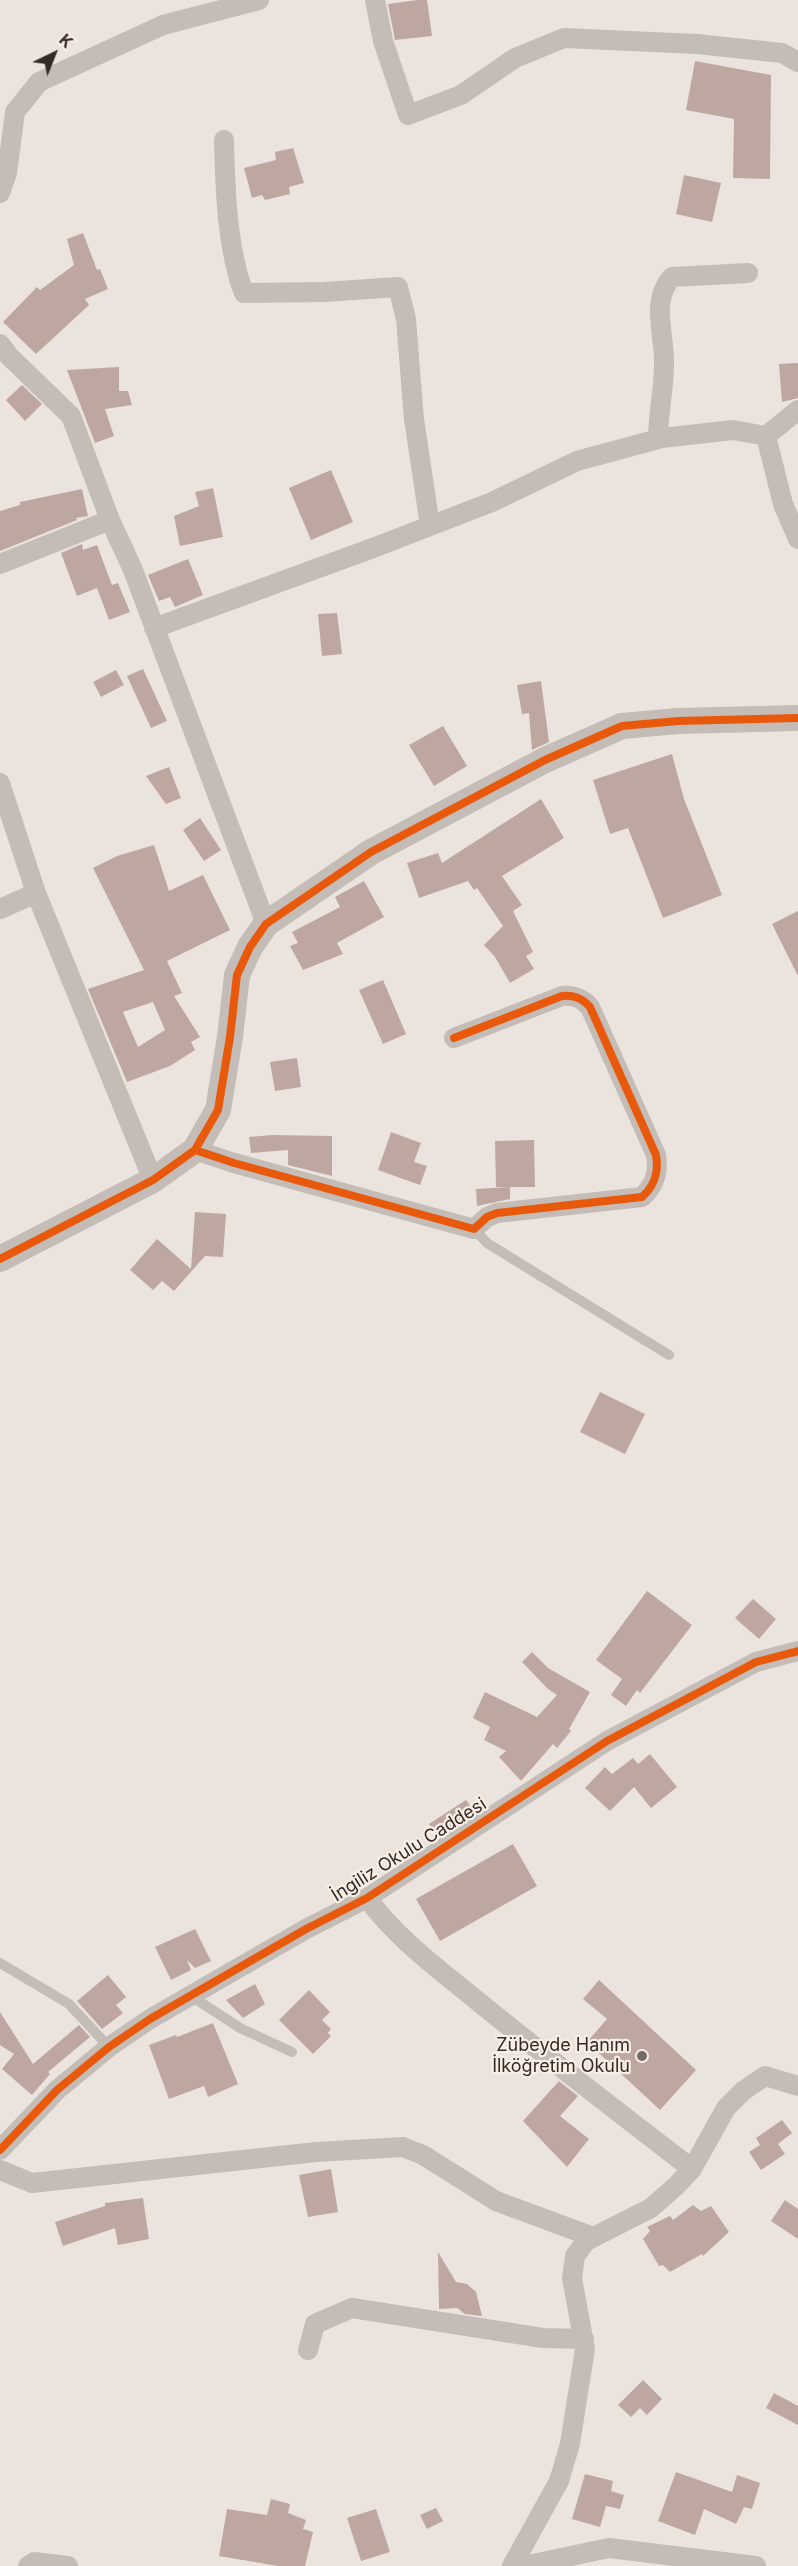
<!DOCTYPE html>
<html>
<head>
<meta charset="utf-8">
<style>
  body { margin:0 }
  #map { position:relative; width:798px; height:2566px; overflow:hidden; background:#ebe4de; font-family:Inter,sans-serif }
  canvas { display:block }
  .north { position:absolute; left:24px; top:24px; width:60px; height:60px; -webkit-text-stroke:4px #f8eee5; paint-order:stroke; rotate:43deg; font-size:16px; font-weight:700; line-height:24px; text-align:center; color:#342a26 }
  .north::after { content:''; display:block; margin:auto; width:21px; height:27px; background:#342a26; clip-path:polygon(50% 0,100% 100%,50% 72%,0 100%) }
</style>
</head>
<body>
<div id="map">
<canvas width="798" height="2566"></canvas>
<div class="north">K</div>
</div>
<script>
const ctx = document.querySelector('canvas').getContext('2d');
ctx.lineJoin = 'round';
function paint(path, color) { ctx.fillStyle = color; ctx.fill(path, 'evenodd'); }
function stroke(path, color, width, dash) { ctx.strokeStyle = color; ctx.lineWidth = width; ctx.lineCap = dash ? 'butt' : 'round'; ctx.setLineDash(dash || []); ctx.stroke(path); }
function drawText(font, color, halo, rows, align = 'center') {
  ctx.font = font + ' Inter,sans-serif'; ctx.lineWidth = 4.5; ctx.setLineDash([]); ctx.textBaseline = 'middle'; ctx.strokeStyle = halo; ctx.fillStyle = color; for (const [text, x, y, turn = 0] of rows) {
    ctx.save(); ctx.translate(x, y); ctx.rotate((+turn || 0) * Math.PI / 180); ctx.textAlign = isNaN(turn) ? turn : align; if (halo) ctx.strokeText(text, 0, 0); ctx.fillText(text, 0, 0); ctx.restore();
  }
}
paint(new Path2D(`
  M417 0H427L432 36 395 40 388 4Z
  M695 61 771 75 770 179 733 178 734 119 686 110Z
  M293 148 304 183 289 187 290 194 265 200 262 195 252 198 244 168 276 160 275 152Z
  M684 175 721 183 712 222 676 214Z
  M83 233 97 270 100 269 108 289 85 299 89 305 36 354 3 322 37 287 40 290 74 265 67 239Z
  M798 363V398L782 402 779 364Z
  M119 367V391H128L132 405 105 409 114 436 95 443 67 370Z
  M22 385 42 404 25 421 6 400Z
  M331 470 353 522 311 540 289 488Z
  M213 488 223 537 180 546 174 516 199 506 195 492Z
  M82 489 88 516 76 518 77 520 0 551V511L20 505V502Z
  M82 544 83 550 97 545 112 585 118 583 130 612 109 620 97 588 77 596 61 553Z
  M188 559 203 595 175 607 170 597 159 601 148 575Z
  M337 613 342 654 322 656 318 614Z
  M143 669 167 721 151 728 127 676Z
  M116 670 124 685 101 697 93 682Z
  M541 681 549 742 532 750 529 713 522 714 517 685Z
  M443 726 467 766 434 786 409 745Z
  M672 754 684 799 722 895 663 918 628 828 610 834 593 780Z
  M169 767 181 798 166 804 146 776Z
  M541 799 564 838 502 876 522 905 513 911 533 952 526 956 534 969 510 983 495 957 484 945 503 926 477 888 474 890 468 881 419 898 407 863 438 853 442 863Z
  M200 818 221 850 204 861 183 830Z
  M154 845 169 891 203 875 230 930 167 961 182 993 174 996 200 1037 191 1042 195 1050 170 1066 127 1082 88 989 144 970 93 868 117 856ZM153 1002 165 1030 138 1047 123 1012Z
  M364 881 384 917 337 943 343 954 303 970 290 946 298 943 292 932 340 907 335 897Z
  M798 911V976L772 924Z
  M383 980 406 1034 383 1044 359 990Z
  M297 1058 301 1087 275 1091 270 1062Z
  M391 1132 421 1143 414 1162 427 1166 420 1185 378 1170Z
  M272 1135 332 1136V1176L288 1165V1150L251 1153 249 1137Z
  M534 1140 535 1187H496L495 1141Z
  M510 1187V1199L477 1206 476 1189Z
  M195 1212 226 1214 223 1257 205 1256 174 1291 162 1281 153 1290 130 1270 157 1239 191 1269Z
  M600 1392 645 1414 625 1454 580 1432Z
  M647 1591 692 1625 640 1693 637 1690 626 1706 611 1695 622 1679 596 1660Z
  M753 1599 776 1619 759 1639 735 1618Z
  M532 1652 548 1668 590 1692 569 1729 571 1731 557 1748 553 1744 521 1781 499 1757 506 1751 484 1740 490 1727 473 1718 485 1692 537 1717 557 1695 548 1689 522 1662Z
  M650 1754 677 1787 651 1808 634 1787 610 1811 585 1788 605 1767 612 1774 633 1758 638 1764Z
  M466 1800 475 1813 438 1837 429 1824Z
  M513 1844 537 1886 440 1941 416 1899Z
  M195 1929 211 1961 195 1968 187 1960 191 1970 171 1980 155 1947Z
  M108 1975 126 1997 116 2005 123 2013 102 2029 77 2001Z
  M599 1980 696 2070 660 2110 587 2042 607 2019 583 1999Z
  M255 1984 265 2004 243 2018 226 2000Z
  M309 1990 330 2012 322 2020 331 2029 328 2033 331 2036 313 2054 279 2020Z
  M0 2012 33 2064 79 2025 90 2037 48 2072 50 2074 32 2095 2 2069 14 2054 0 2045Z
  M213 2023 238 2084 208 2097 204 2086 169 2099 149 2045 176 2035 177 2037Z
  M559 2081 578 2096 560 2116 589 2139 567 2167 523 2121Z
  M782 2120 792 2133 778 2144 785 2154 761 2170 749 2152 760 2145 756 2138Z
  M331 2169 338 2212 308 2217 299 2175Z
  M143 2198 149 2239 118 2245 115 2228 63 2246 55 2222 105 2206V2203Z
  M785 2200 798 2209V2239L771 2221Z
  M693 2205 701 2211 711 2206 729 2232 703 2256 702 2254 670 2272 663 2265 659 2266 643 2239 650 2231 647 2227 670 2216 673 2220Z
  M438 2252 456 2282 467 2284 476 2292 482 2316 465 2314 457 2308 439 2309Z
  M643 2380 662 2399 647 2415 640 2408 631 2417 618 2405Z
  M774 2393 798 2406V2425L766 2408Z
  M676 2472 732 2492 737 2475 760 2483 752 2509 744 2507 736 2524 704 2509 695 2535 658 2521Z
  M585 2474 613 2481 611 2491 624 2495 620 2509 606 2506 600 2527 572 2519Z
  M271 2499 290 2504 288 2513 306 2520 303 2529 313 2532 305 2566H278L219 2556 227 2509 267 2515Z
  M436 2508 443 2521 427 2529 420 2515Z
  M376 2509 390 2552 361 2561 347 2518Z`), '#bea7a0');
stroke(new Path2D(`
  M474 1229 487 1243 669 1355
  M0 1963 69 2004 109 2047
  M191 1996 240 2028 292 2052`), '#c4bcb7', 10);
stroke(new Path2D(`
  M375 0 383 41 408 115 461 95 515 58 564 38 697 44 782 53 798 62
  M224 140C225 186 227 250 244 293L324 292 398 287 406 319 414 419 430 526
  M0 193 7 173 15 112 39 82 163 25 259 0
  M0 344 9 356 71 416 110 520 133 570 266 924
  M766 436 798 410
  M658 439C658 414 664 389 664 364 665 335 650 301 672 277L748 273
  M0 564 110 520
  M154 628 373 548 492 502 577 461 662 438 733 430 766 436 783 504 798 539
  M0 783 36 893 153 1180
  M0 909 36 893
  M195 1150 234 1163 474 1229 487 1217 497 1213 642 1197C655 1185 659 1172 656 1155L590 1007C582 998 574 995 562 996L454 1038
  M367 1898C398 1940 440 1970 480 2003 550 2060 621 2114 692 2169
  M0 2150 57 2090 109 2047 150 2019 306 1929 367 1898 607 1741 756 1662 798 1651
  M0 2170 32 2183 316 2152 403 2147 423 2155 496 2201 593 2237
  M308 2350 315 2324 352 2308 543 2338 584 2339
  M28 2566 34 2562 68 2566
  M512 2566 559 2481 570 2444 585 2349 572 2278 575 2256 586 2241 651 2208 677 2185 692 2169 726 2108 743 2091 765 2076 798 2086
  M523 2566 609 2548 756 2566`), '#c4bcb7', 20);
stroke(new Path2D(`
  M0 1259 153 1180 195 1150 218 1110 230 1037 237 975 250 947 266 924 371 852 545 760 622 726 678 721 798 718`), '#c4bcb7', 26);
stroke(new Path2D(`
  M195 1150 234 1163 474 1229 487 1217 497 1213 642 1197C655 1185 659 1172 656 1155L590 1007C582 998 574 995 562 996L454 1038
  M0 1259 153 1180 195 1150 218 1110 230 1037 237 975 250 947 266 924 371 852 545 760 622 726 678 721 798 718
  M0 2150 57 2090 109 2047 150 2019 306 1929 367 1898 607 1741 756 1662 798 1651`), '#e8590c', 8);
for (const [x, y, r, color] of [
  [642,2056,6,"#746b66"]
]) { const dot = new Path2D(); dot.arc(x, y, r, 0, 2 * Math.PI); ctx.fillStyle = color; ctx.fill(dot); stroke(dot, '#f8eee5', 2); }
drawText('18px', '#342a26', '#f8eee5', [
  ["İngiliz Okulu Caddesi",409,1850,-32]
]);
drawText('18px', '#342a26', '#f8eee5', [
  ["Zübeyde Hanım",630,2046],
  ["İlköğretim Okulu",630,2067]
], 'right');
</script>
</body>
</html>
